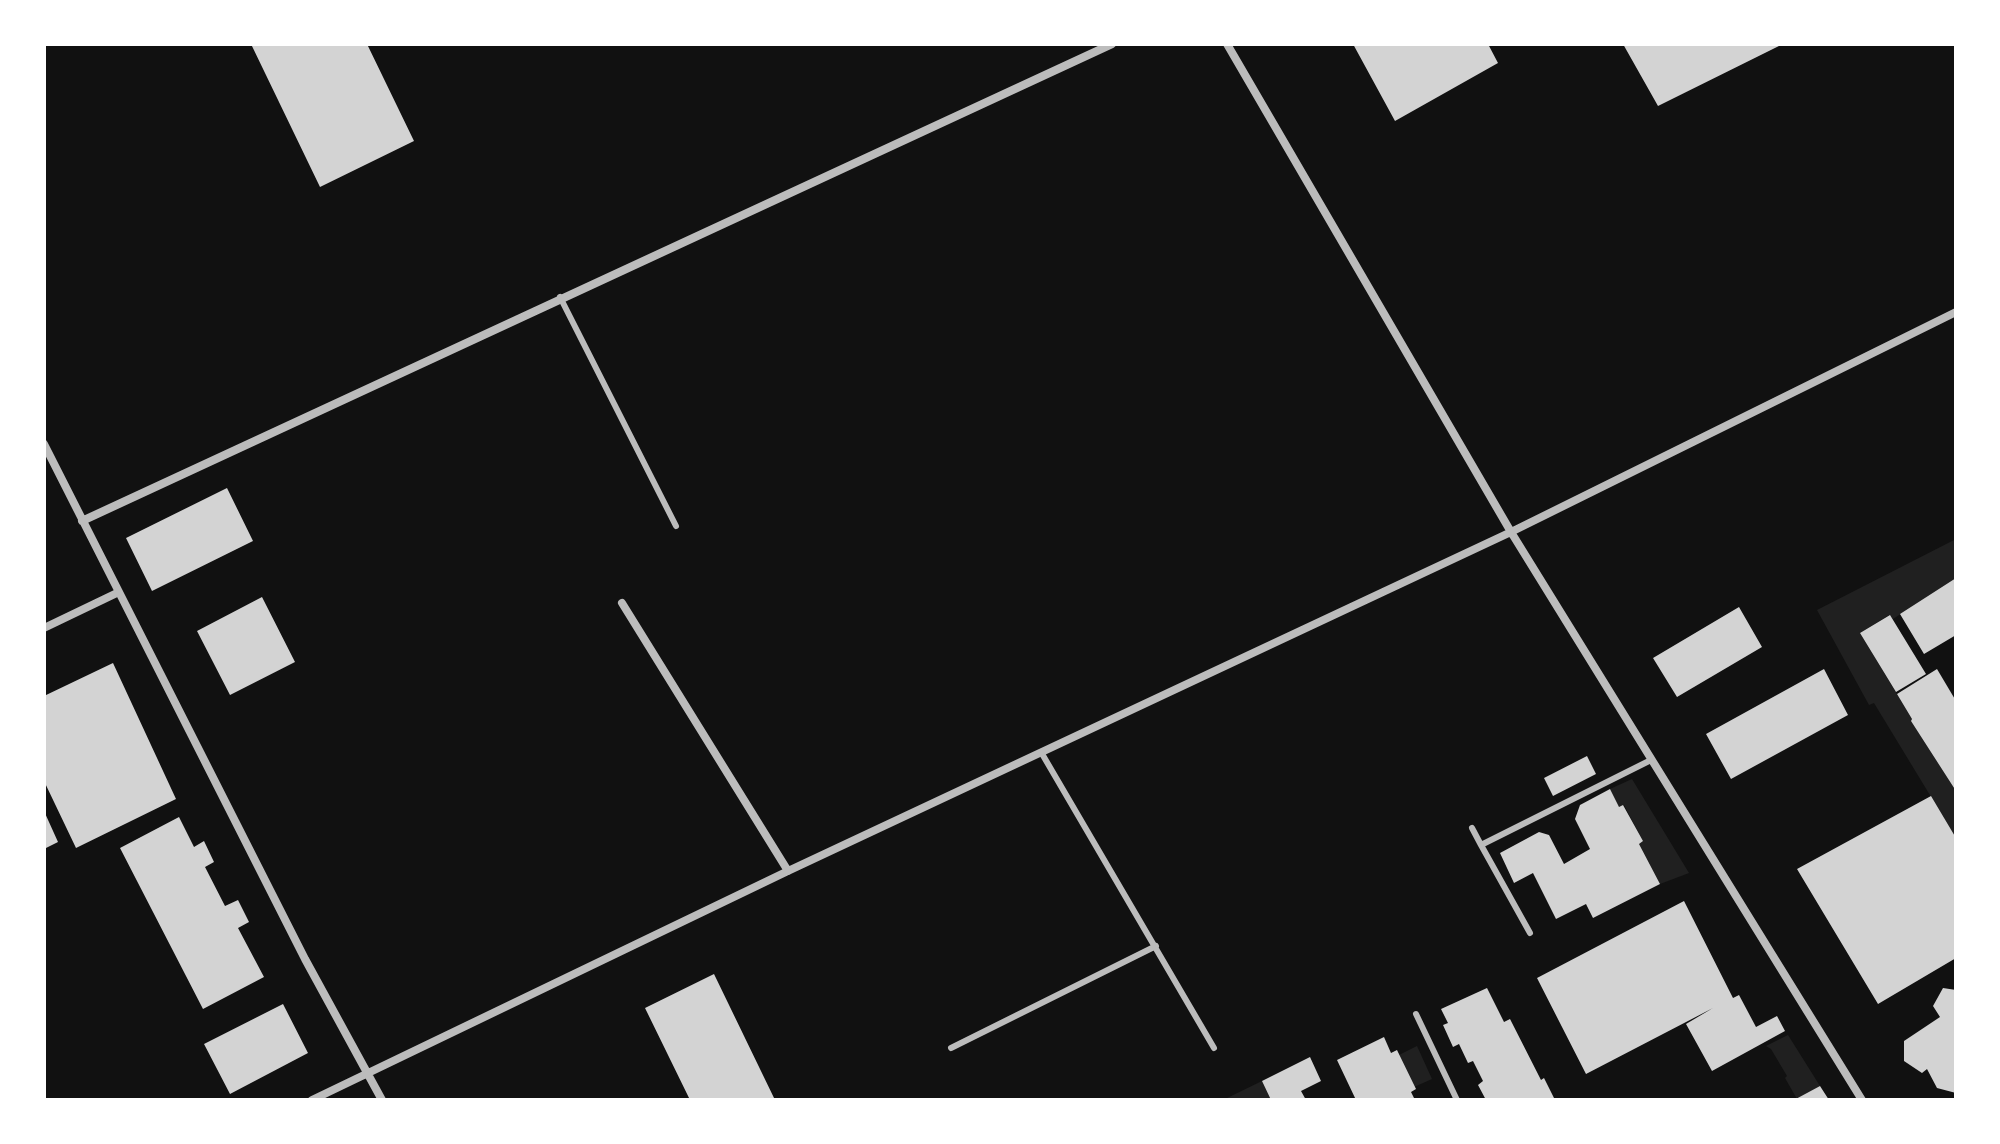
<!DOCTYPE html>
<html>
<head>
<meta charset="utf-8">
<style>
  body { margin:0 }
  #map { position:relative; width:2000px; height:1144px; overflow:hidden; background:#111; font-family:"Space Grotesk",sans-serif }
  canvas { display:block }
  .frame { position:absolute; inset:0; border:46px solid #fff; pointer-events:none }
</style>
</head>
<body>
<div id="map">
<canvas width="2000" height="1144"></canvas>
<div class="frame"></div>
</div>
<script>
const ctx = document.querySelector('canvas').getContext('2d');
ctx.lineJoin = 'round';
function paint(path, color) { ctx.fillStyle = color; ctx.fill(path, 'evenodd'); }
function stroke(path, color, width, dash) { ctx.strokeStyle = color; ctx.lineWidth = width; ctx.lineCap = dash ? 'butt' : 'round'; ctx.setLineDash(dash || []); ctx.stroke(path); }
paint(new Path2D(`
  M1956 539V578L1893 619 1889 615 1860 633 1912 719 1911 721 1956 791V838L1874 703 1869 705 1817 610Z
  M1632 779 1689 873 1660 884 1639 844 1643 841 1624 805 1619 807 1610 789Z
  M1788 1035 1820 1086 1797 1099 1785 1078 1787 1076 1771 1049 1766 1046Z
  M1417 1046 1432 1079 1414 1087 1399 1055Z
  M1262 1081 1271 1100H1223Z`), '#202020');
paint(new Path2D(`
  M251 44H367L414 141 320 187Z
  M1353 44H1488L1498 63 1395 121Z
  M1623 44H1783L1658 106Z
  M227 488 253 541 152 591 126 538Z
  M1956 578V635L1924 654 1900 614Z
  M262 597 295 662 230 695 197 631Z
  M1739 607 1762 647 1677 697 1653 658Z
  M1890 615 1926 674 1896 692 1860 633Z
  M113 663 176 799 76 848 44 781V696Z
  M1824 669 1848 715 1731 779 1706 734Z
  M1937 669 1956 701V791L1911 721 1912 719 1897 694Z
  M1587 756 1596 774 1553 796 1544 778Z
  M1610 789 1619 807 1623 805 1643 841 1639 844 1660 884 1593 918 1586 904 1556 919 1533 873 1514 883 1500 853 1539 832 1549 835 1564 864 1590 849 1575 819 1580 805Z
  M1931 796 1956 838V958L1878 1004 1797 869Z
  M44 811 58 842 44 849Z
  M179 817 194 847 204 841 214 862 205 867 225 906 238 900 249 922 238 928 264 977 203 1009 120 848Z
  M1684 901 1733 998 1739 995 1756 1027 1777 1016 1785 1031 1712 1071 1686 1024 1713 1008 1586 1074 1537 978Z
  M714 974 775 1100H690L645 1008Z
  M1487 988 1504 1022 1510 1019 1541 1080 1544 1078 1555 1100H1486L1478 1085 1483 1081 1473 1061 1468 1063 1459 1044 1453 1047 1443 1025 1448 1023 1441 1009Z
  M1943 988 1956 990V1093L1937 1088 1927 1069 1922 1073 1904 1061V1041L1940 1017 1933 1006Z
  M283 1004 308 1053 230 1094 204 1044Z
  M1384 1037 1391 1053 1397 1050 1416 1089 1411 1092 1415 1100H1356L1337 1060Z
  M1310 1057 1321 1081 1301 1091 1306 1100H1271L1262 1081Z
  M1820 1086 1829 1100H1794Z`), '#d3d3d3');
stroke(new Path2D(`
  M560 297 676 526
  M1041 752 1214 1048
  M1472 828 1481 845
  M1530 933 1481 845 1651 760
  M1416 1014 1457 1100
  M951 1048 1156 946`), '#bcbcbc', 6);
stroke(new Path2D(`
  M1227 44 1511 532 1862 1100
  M44 444 305 959 382 1100
  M82 521 1112 44
  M622 603 788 871
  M44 628 119 592
  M312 1100 788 871 1511 532 1956 312`), '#bcbcbc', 8);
</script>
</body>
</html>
